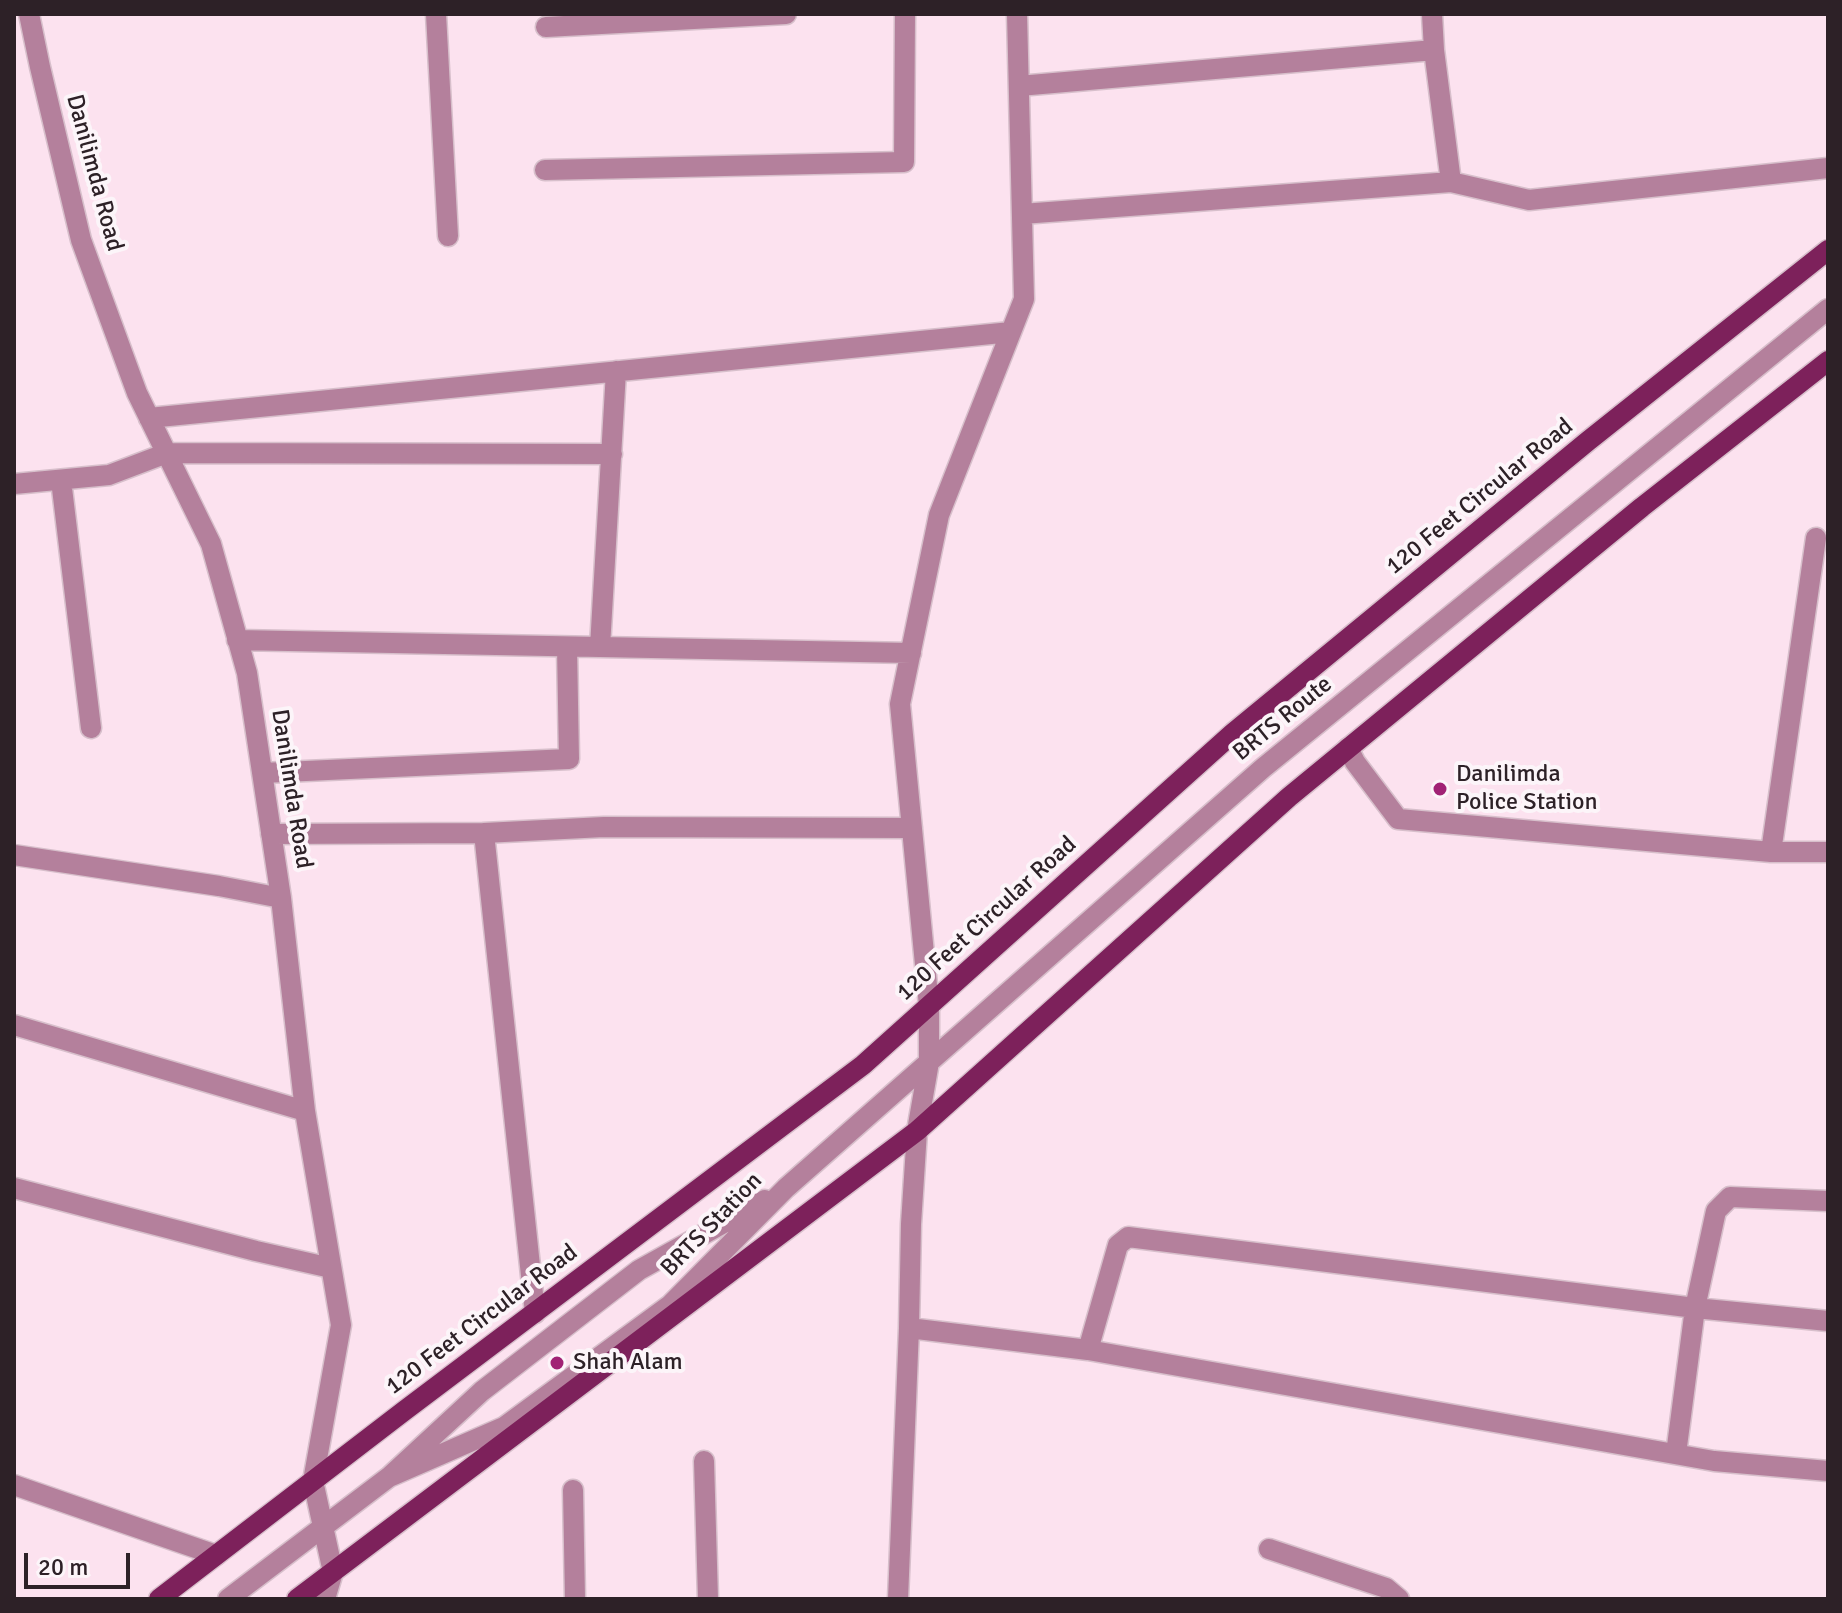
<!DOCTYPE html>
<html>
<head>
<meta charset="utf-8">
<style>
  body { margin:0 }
  #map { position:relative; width:1842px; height:1613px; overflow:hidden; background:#fce2ef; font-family:Signika,sans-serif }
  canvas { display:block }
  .frame { position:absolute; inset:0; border:16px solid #2d2127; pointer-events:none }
  .scale { position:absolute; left:24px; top:1553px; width:106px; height:36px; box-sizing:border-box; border:4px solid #2d2127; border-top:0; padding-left:10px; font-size:24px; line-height:28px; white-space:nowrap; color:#2d2127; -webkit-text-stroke:6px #fcf5f9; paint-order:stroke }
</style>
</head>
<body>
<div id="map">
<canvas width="1842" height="1613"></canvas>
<div class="frame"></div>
<div class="scale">20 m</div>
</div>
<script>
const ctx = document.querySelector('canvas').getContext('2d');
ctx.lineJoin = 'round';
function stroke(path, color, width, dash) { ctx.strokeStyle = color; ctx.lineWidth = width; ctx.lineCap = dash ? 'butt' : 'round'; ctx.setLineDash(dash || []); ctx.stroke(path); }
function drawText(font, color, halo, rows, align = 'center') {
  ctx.font = font + ' Signika,sans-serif'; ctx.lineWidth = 8; ctx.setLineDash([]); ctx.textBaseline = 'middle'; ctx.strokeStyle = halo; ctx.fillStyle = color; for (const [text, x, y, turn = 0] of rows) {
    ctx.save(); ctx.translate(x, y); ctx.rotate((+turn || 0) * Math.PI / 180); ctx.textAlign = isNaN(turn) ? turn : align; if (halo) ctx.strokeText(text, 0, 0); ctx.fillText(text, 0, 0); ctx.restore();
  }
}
const minor = new Path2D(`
  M29 14 40 67 81 240 137 393 211 544 247 673 281 898 305 1111 341 1325 313 1481 333 1572 325 1599
  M436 14 448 236
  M546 27 786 14
  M1019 86 1434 50 1432 14
  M545 170 904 162 905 14
  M1451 182 1529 200 1828 168
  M1022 214 1451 182 1434 50
  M149 418 1011 332
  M61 480 91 728
  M14 484 109 475 167 453 612 454
  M237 640 911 653
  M600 647 616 371
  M1348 748 1355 762 1398 819 1771 852H1828
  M262 773 569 759 567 647
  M484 833 535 1313
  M271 834 484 833 604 827 912 828
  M1771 852 1816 538
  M14 855 219 886 281 898
  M14 1025 305 1111
  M14 1188 256 1251 331 1268
  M909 1328 1088 1350 1714 1461 1828 1471
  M1088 1350 1118 1245 1128 1237 1695 1308 1828 1321
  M1676 1454 1695 1308 1716 1211 1730 1197 1828 1201
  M704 1461 708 1599
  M389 1477 504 1427 670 1305 786 1188 1263 768 1828 309
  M14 1485 216 1555
  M573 1490 575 1599
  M1269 1549 1386 1588 1399 1599
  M228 1599 389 1477 482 1391 639 1270 765 1200
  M898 1599 909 1328 911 1224 917 1131 929 1062V1006L900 704 939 515 1024 299 1017 14`);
const major = new Path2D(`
  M159 1599 404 1411 863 1065 1233 733 1588 441 1828 250
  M297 1599 917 1131 1289 797 1642 507 1828 361`);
stroke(minor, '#d7bfcb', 23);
stroke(major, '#d7bfcb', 23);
stroke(minor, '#b4809c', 20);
stroke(major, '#7d215b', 20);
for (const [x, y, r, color] of [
  [1440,789,8,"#a12275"],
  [557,1363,8,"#a12275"]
]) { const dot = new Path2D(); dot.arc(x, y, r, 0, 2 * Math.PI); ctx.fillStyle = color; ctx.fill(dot); stroke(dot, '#fcf5f9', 3); }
drawText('24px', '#2d2127', '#fcf5f9', [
  ["Danilimda Road",94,173,75],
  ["120 Feet Circular Road",1480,497,-39],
  ["BRTS Route",1283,719,-39],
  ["Danilimda Road",291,789,81],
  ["120 Feet Circular Road",987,919,-42],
  ["BRTS Station",712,1225,-46],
  ["120 Feet Circular Road",482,1320,-37]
]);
drawText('24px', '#2d2127', '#fcf5f9', [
  ["Danilimda",1456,775],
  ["Police Station",1456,803],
  ["Shah Alam",573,1363]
], 'left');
</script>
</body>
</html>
